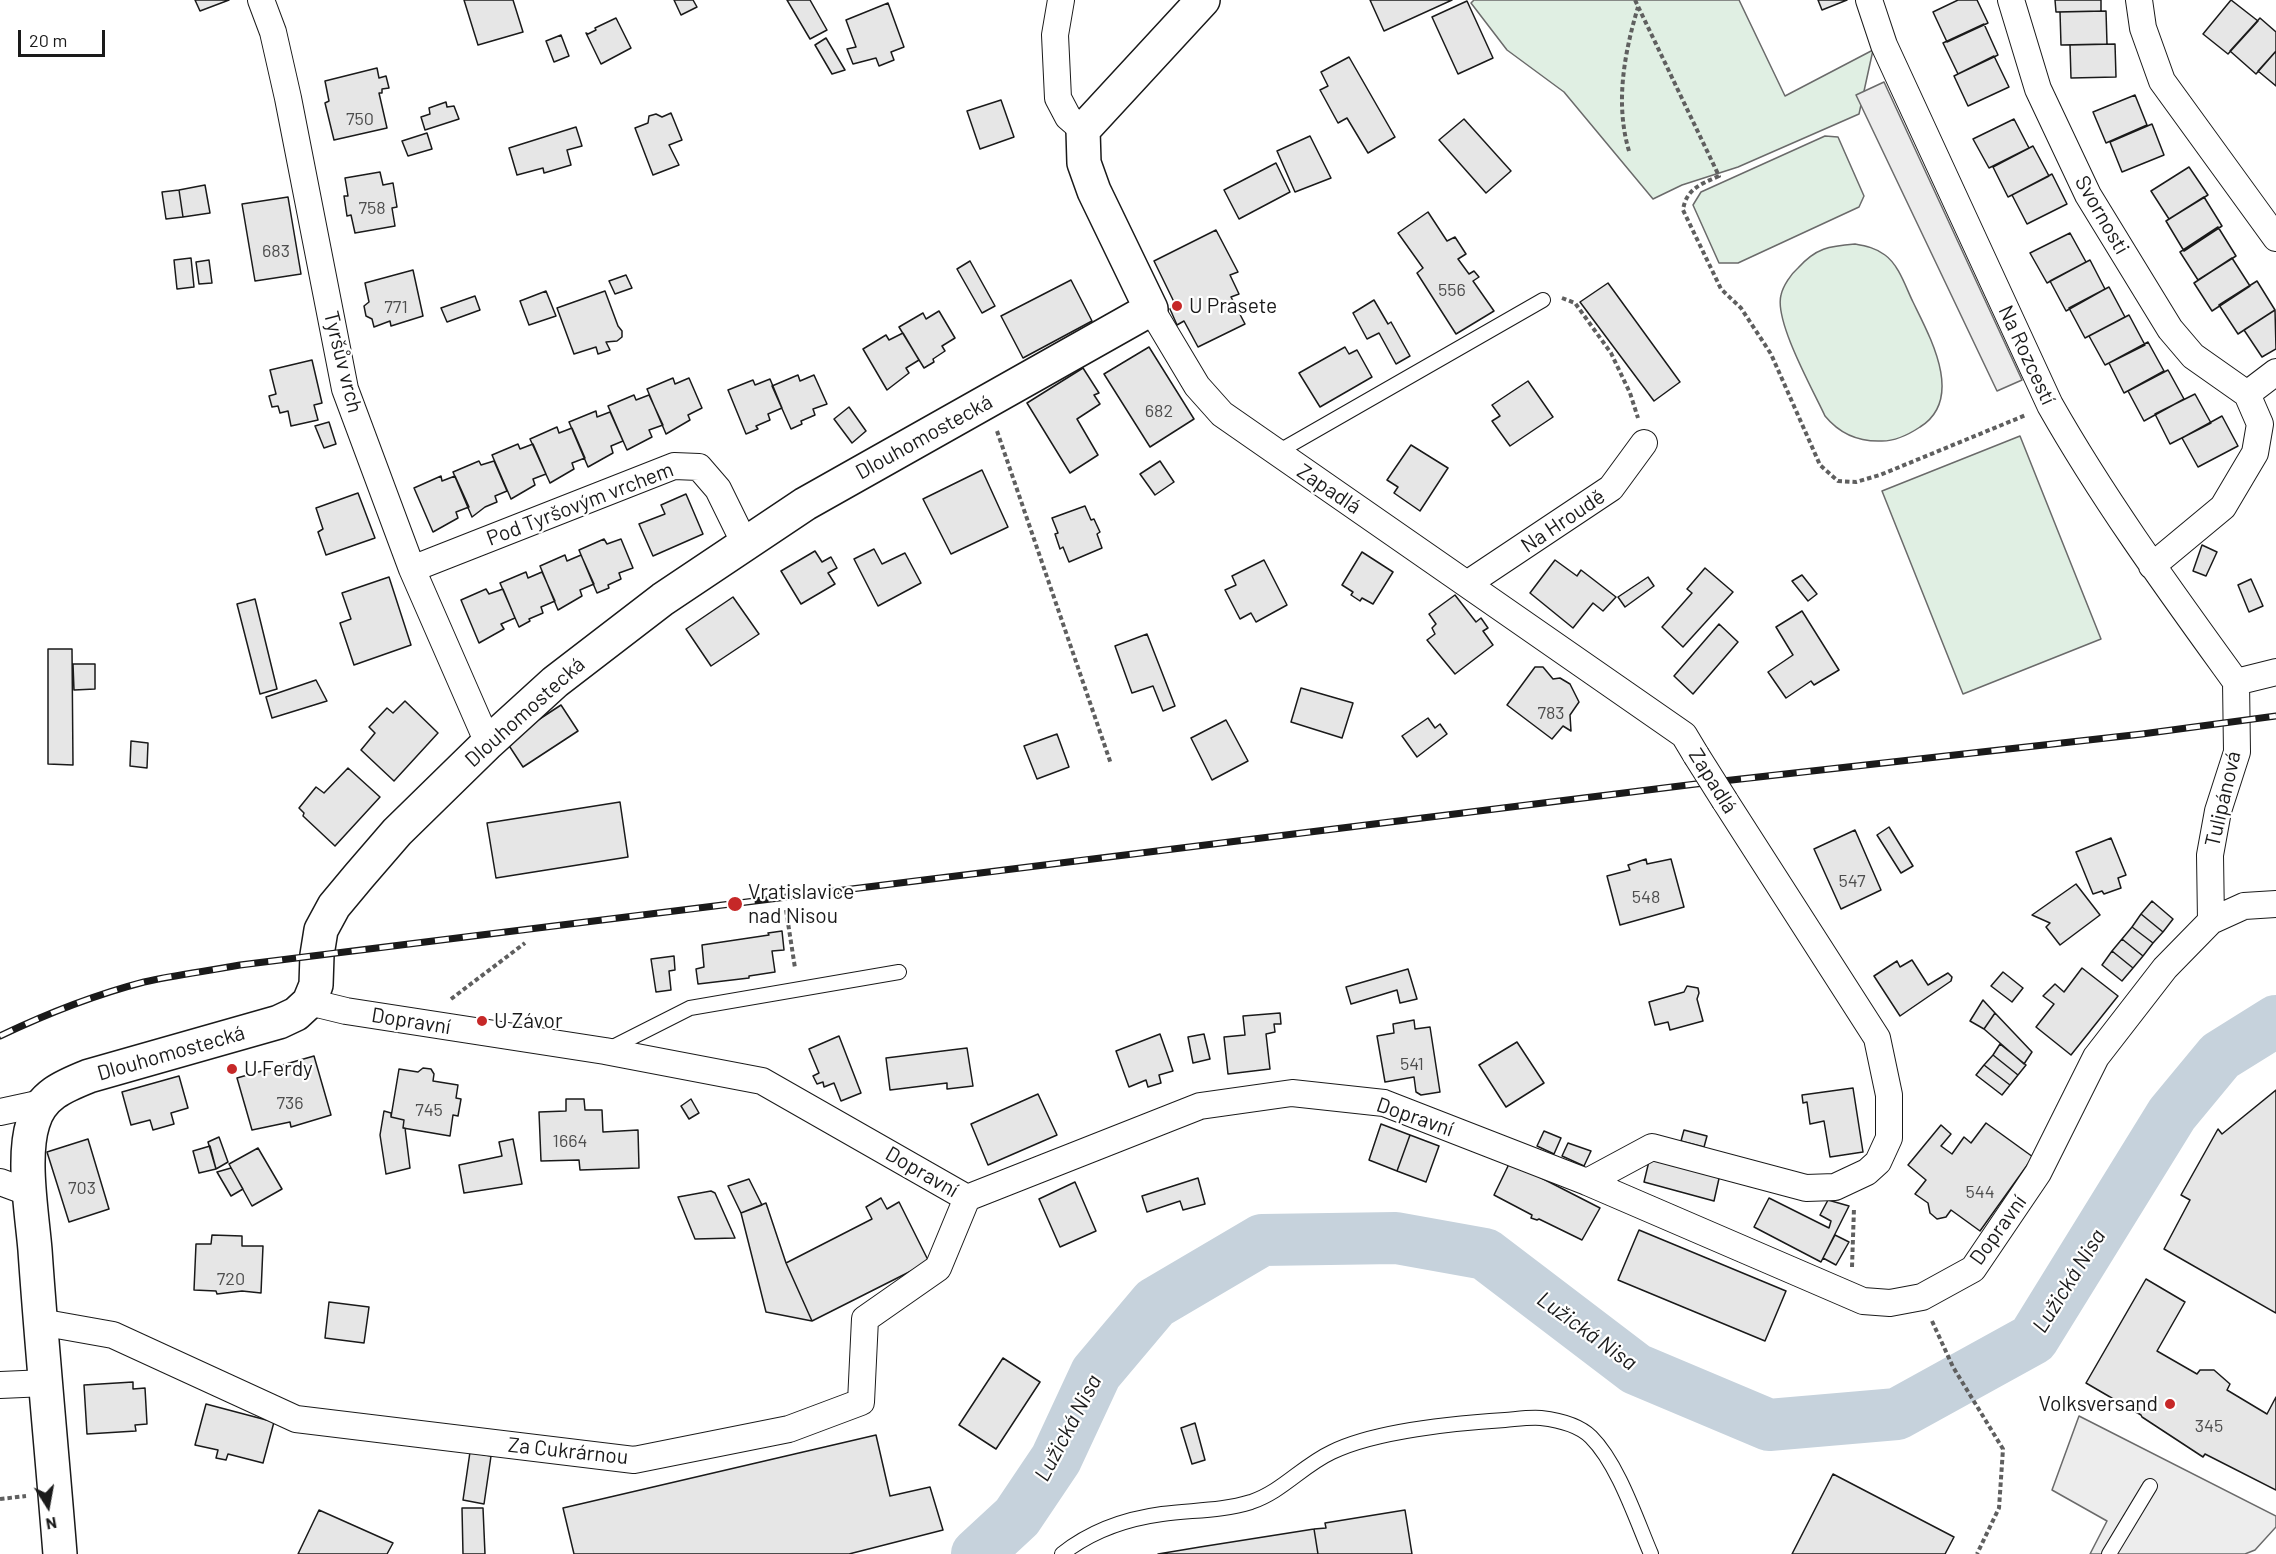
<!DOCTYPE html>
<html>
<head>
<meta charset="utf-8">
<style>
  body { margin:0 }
  #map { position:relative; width:2276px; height:1554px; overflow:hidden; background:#fff; font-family:Barlow,sans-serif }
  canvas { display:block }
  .north { position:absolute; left:18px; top:1476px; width:60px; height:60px; -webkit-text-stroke:4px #fff; paint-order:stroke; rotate:169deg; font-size:16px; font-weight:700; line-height:24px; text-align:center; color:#1a1a1a }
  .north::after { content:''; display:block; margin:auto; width:21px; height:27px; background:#1a1a1a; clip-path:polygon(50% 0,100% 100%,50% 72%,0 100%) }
  .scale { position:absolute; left:18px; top:30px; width:87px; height:27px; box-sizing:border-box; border:3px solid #1a1a1a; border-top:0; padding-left:8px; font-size:18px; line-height:21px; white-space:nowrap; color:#1a1a1a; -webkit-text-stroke:4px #fff; paint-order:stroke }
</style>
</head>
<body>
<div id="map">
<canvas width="2276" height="1554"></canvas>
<div class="north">N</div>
<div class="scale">20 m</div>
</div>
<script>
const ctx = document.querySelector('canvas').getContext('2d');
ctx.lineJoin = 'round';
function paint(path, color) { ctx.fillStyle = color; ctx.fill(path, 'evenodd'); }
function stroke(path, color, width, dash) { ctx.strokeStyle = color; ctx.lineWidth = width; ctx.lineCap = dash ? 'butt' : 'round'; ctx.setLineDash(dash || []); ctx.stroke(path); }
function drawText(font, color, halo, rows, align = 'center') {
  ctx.font = font + ' Barlow,sans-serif'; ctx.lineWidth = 4.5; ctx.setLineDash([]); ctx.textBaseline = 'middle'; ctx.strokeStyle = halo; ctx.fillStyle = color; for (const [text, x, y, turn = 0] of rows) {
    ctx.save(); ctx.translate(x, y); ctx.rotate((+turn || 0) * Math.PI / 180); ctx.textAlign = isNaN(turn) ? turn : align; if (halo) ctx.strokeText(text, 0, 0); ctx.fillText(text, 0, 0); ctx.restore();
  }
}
const green = new Path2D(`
  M1474 0H1739L1785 96 1873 50 1859 114 1738 167 1682 185 1653 199 1564 92 1507 50 1471 3Z
  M1825 136 1838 137 1864 196 1859 207 1738 263H1719L1693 205 1701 192Z
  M1855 244C1866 246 1876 248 1885 255 1899 265 1906 288 1913 302 1930 337 1965 399 1920 427 1908 435 1896 441 1882 441 1859 442 1839 433 1825 416 1813 390 1774 321 1781 295 1783 286 1791 274 1798 268 1816 248 1829 246 1855 244Z
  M2020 436 2101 639 1963 694 1882 491Z`);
paint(green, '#e0efe3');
stroke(green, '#6a6a6a', 1.5);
const parking = new Path2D(`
  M1884 82 2022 380 1997 391 1856 95Z
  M2079 1416 2276 1516V1527L2255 1550 2245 1554H2090L2107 1521 2052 1490Z`);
paint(parking, '#ededed');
stroke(parking, '#6a6a6a', 1.5);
stroke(new Path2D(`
  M977 1554 1017 1517 1056 1459 1096 1373 1155 1303 1262 1240 1396 1238 1485 1254 1636 1369 1769 1425 1897 1414 2033 1339 2172 1114 2220 1056 2276 1021`), '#c6d2dc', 52);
const building = new Path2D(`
  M195 0H229L200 11Z
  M464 0H513L523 32 478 45Z
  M674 0H693L697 7 681 15Z
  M787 0H810L827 30 810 39Z
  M1370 0H1452L1384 31Z
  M1818 0H1847L1822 10Z
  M1958 0H1977L1988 23 1947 42 1933 12Z
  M2055 0H2101V11L2056 12Z
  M2231 0 2258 21 2228 54 2203 34Z
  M1467 1 1493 58 1458 74 1432 17Z
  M888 3 904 47 891 52 894 60 879 66 876 58 853 64 847 49 856 47 846 20Z
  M2106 11 2107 44 2061 45 2060 12Z
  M616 18 631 48 601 64 586 33 588 34 596 30 595 28Z
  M2260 18 2276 32V51L2256 74 2230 51Z
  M1984 24 1998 55 1958 74 1943 43Z
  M561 35 569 56 554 62 546 41Z
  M826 38 845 70 832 74 815 45Z
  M2115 44 2116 77 2071 78 2070 45Z
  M2276 51V86L2258 71Z
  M1994 56 2009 87 1968 106 1954 76Z
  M1349 57 1395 137 1368 153 1347 118 1338 123 1320 90 1328 86 1321 72Z
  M377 68 379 78 386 76 389 88 382 89V93H379L387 128 334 140 325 103 329 101 325 81Z
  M2135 95 2147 125 2106 143 2093 112Z
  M1001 100 1014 137 980 149 967 111Z
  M446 102 447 107 454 106 459 119 425 130 421 117 430 114 429 108Z
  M671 113 682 140 669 145 679 165 653 175 635 128 648 123 649 116 656 114 662 117Z
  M1464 119 1511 171 1486 193 1439 140Z
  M2014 119 2029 148 1989 168 1973 139Z
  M2152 124 2164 155 2122 172 2110 142Z
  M576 127 582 146 567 150 571 165 544 173 543 168 517 175 509 148Z
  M427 133 432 149 408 156 402 141Z
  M1310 136 1331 178 1295 192 1277 151Z
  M2033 146 2049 176 2008 197 1993 167Z
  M1276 163 1290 192 1239 219 1224 190Z
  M2189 167 2208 195 2169 219 2151 191Z
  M380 172 383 185 393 183 397 207 392 208 395 226 355 233 351 215 347 216 344 196H348L345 178Z
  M2052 174 2067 204 2027 224 2012 195Z
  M205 185 210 213 183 217 179 190Z
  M179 190 183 217 166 219 162 192Z
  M288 197 301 274 255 281 242 204Z
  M2204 197 2222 226 2184 251 2166 221Z
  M1428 212 1447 241 1455 237 1466 254 1458 259 1469 274 1474 271 1479 277 1473 281 1494 311 1456 334 1417 273 1423 268 1398 233Z
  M2218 227 2236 256 2198 280 2180 252Z
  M1216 230 1238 272 1230 275 1239 294 1231 297 1245 324 1198 347 1184 321 1177 325 1170 309 1176 306 1154 261Z
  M2070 233 2086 262 2047 283 2030 253Z
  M191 258 194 287 177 289 174 260Z
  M2232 258 2250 286 2212 311 2194 283Z
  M209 260 212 283 199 284 196 262Z
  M2090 260 2105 289 2066 311 2050 281Z
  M970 261 995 306 982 313 957 269Z
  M413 270 423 316 391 326 390 321 374 327 372 319 366 316 364 306 369 302 365 283Z
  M626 275 632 288 615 294 609 281Z
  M1071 280 1092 321 1023 358 1001 316Z
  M2257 281 2275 310 2238 334 2219 305Z
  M1608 283 1680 382 1654 401 1580 302Z
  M2109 287 2125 317 2085 338 2069 308Z
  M546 291 556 316 529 325 520 301Z
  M605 291 618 326 622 331V337L617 341 606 342 610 350 598 354 596 347 574 354 557 308Z
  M475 296 480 310 447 322 441 308Z
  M1374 300 1388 324 1391 322 1410 356 1396 364 1379 333 1367 339 1353 313Z
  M2275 310 2276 349 2262 357 2244 330Z
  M939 311 955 338 942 346 945 351 933 359 934 362 924 368 899 327 923 313 926 319Z
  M2129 315 2145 345 2105 365 2089 336Z
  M903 333 919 360 906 368 909 373 887 390 863 349 886 335 889 340Z
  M2148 342 2164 371 2124 393 2109 363Z
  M1149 347 1194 419 1150 447 1104 374Z
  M1345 347 1349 354 1357 350 1372 377 1320 407 1299 373Z
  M312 360 322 403 314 405 318 420 291 426 288 411 280 413 278 406 272 407 269 396 276 394 270 370Z
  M1083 368 1099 393 1094 395 1100 404 1077 419 1098 455 1070 473 1027 403Z
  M2168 370 2184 399 2144 421 2128 391Z
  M798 375 800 381 814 375 827 404 813 409 815 415 801 421 802 424 791 429 772 386Z
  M673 378 675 384 689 378 702 408 688 415 690 420 666 434 647 389Z
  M770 379 782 408 768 414 770 420 756 426 758 429 746 434 728 390 753 380 755 385Z
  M1528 381 1553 417 1510 446 1492 421 1500 416 1492 405Z
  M2195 394 2211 423 2170 444 2155 414Z
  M634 395 636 400 649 395 663 425 649 430 652 437 627 450 608 406Z
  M849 407 866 431 852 443 834 419Z
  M596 411 597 417 610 412 623 441 611 446 613 453 588 467 569 422Z
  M2222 416 2238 446 2198 467 2182 438Z
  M329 422 336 444 324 448 315 426Z
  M557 427 559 433 572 428 585 458 572 463 574 469 550 483 530 439Z
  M518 444 520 449 533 444 546 474 533 479 535 485 511 499 492 455Z
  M1411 445 1448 468 1420 511 1394 493 1398 487 1387 480Z
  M479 461 481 465 494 461 507 491 495 496 497 502 485 507 472 517 453 472Z
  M1160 461 1174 482 1155 495 1140 474Z
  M982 470 1008 527 951 554 923 499Z
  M441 476 442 481 455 476 469 507 456 512 458 518 433 532 414 488Z
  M358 493 375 538 326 555 318 532 323 529 316 508Z
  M686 494 703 534 653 556 639 524 665 514 661 505Z
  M1085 506 1091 520 1094 519 1100 532 1097 534 1102 548 1069 562 1063 547 1060 549 1055 534 1058 533 1052 518Z
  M604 539 607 544 621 539 633 568 619 573 621 579 608 585 609 588 597 593 579 550Z
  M2202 545 2217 552 2206 576 2193 571Z
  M874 549 882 564 905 553 921 583 878 606 854 559Z
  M815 551 822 562 831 557 837 568 828 573 835 584 801 604 781 571Z
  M1362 552 1393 572 1373 604 1362 598 1360 601 1351 595 1353 592 1342 585Z
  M565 555 567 561 581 555 594 584 580 590 582 596 558 610 540 566Z
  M1264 560 1287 605 1256 622 1251 613 1240 619 1225 590 1236 585 1232 576Z
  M1555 560 1577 576 1581 570 1616 597 1603 611 1593 603 1573 628 1530 593Z
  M1705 568 1733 592 1683 647 1662 627 1692 593 1687 589Z
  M526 572 528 578 542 572 555 601 541 607 543 613 529 619 530 621 519 627 500 583Z
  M1802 575 1817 594 1808 601 1792 581Z
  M389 577 411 645 354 665 340 623 351 619 342 593Z
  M1648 577 1654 586 1625 607 1618 597Z
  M2251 579 2263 606 2249 612 2238 585Z
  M486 589 489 594 503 589 515 618 501 624 504 629 479 643 461 600Z
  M1455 595 1476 622 1481 618 1488 628 1483 631 1493 645 1455 674 1427 640 1435 634 1432 628 1436 624 1429 614Z
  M733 597 759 634 711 666 686 629Z
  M255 599 277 689 260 694 237 604Z
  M1802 611 1839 670 1814 685 1811 681 1786 698 1768 672 1793 655 1776 627Z
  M1719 624 1738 642 1693 694 1674 676Z
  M1147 634 1175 706 1163 711 1153 686 1132 693 1115 646Z
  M48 649H72L73 765 48 764Z
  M73 664H95V689L74 690Z
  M1535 667H1543L1553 679 1560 678 1570 684 1579 702 1570 715 1571 731 1563 726 1552 739 1507 705Z
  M316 680 327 701 272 718 266 697Z
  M1301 688 1353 703 1342 738 1291 722Z
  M405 701 438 733 394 781 361 750 375 733 369 727 387 708 393 713Z
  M561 705 578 731 523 767 506 741Z
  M1428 718 1435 728 1440 724 1447 734 1417 757 1402 736Z
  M1226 720 1248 761 1212 780 1191 738Z
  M1057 734 1069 767 1037 779 1024 746Z
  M131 741 148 743 147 768 130 766Z
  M348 768 380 797 335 846 303 816 304 813 299 808 316 787 324 793Z
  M620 802 628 857 496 878 487 823Z
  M1889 827 1913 866 1901 873 1877 835Z
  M1855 830 1881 890 1841 909 1814 849Z
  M2111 838 2126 875 2118 878 2121 888 2104 894 2102 891 2093 894 2076 852Z
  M1646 859 1647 864 1671 859 1684 907 1620 925 1607 876 1630 870 1628 865Z
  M2076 884 2100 915 2060 945 2046 927 2050 923 2032 915Z
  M2152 901 2173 919 2163 932 2141 914Z
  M2141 914 2163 932 2153 943 2132 927Z
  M2132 927 2153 943 2143 956 2122 939Z
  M782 931 784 950 772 951 775 972 749 976V978L698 984 696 969 704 967 702 945 769 935 768 933Z
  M2122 939 2143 956 2133 968 2112 951Z
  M2112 951 2133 968 2122 981 2102 965Z
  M674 956 675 970 669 971 671 990 656 992 651 959Z
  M1912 960 1928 985 1948 973 1952 977 1951 981 1900 1016 1874 976 1897 961 1900 967Z
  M2082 968 2118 996 2071 1055 2036 1027 2054 1004 2043 996 2055 984 2064 992Z
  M1408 969 1417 999 1400 1003 1397 990 1351 1004 1346 987Z
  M2003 972 2023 988 2012 1002 1991 986Z
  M1687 986 1698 988 1699 993 1697 999 1703 1021 1670 1030 1668 1022 1655 1025 1649 1002 1684 992Z
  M1983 1000 1995 1013 1984 1029 1970 1021Z
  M1280 1013 1281 1024H1274L1275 1032 1266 1034 1270 1069 1228 1074 1224 1037 1245 1035 1243 1016Z
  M1995 1013 2032 1052 2024 1064 1984 1029Z
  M1414 1020 1415 1029 1430 1027 1440 1092 1421 1095 1416 1092 1414 1077 1385 1082 1377 1036 1394 1033 1393 1024Z
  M1160 1034 1173 1071 1159 1075 1161 1083 1148 1087 1146 1080 1129 1087 1116 1051Z
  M1204 1034 1210 1059 1193 1063 1188 1037Z
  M839 1036 861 1093 841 1101 834 1083 824 1087 823 1082 817 1084 813 1076 819 1073 809 1049Z
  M1517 1042 1544 1083 1506 1107 1479 1065Z
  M2000 1044 2026 1065 2018 1075 1993 1055Z
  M967 1048 973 1086 947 1089V1083L890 1090 886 1058Z
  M1993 1055 2018 1075 2010 1085 1984 1065Z
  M314 1056 331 1115 291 1127 290 1122 252 1130 237 1078Z
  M1984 1065 2010 1085 2002 1095 1976 1075Z
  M423 1068 431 1069 434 1074 433 1081 458 1085 456 1098 461 1099 458 1116 453 1115 450 1136 403 1128 404 1120 391 1117 399 1069 418 1072Z
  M179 1076 188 1108 171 1113 174 1124 153 1130 150 1120 131 1125 122 1092Z
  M1853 1088 1863 1152 1830 1157 1824 1121 1810 1124 1807 1102 1803 1103 1802 1095Z
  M2276 1090V1313L2164 1249 2190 1200 2181 1195 2218 1129 2222 1134Z
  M1038 1094 1057 1135 988 1165 971 1124Z
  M566 1099H584L585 1110H602L603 1132 638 1130 639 1168 580 1170 579 1160 541 1161 539 1112 566 1111Z
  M691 1099 699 1113 689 1119 681 1106Z
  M384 1111 391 1113V1117L404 1120 403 1128H405L410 1168 386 1174 380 1135Z
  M1986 1123 2033 1157 1980 1231 1951 1210 1946 1217 1937 1219 1930 1213 1928 1203 1915 1194 1926 1180 1908 1165 1941 1125 1951 1134 1941 1146 1952 1154 1964 1137 1971 1143Z
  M1381 1124 1410 1135 1397 1171 1369 1160Z
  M1684 1130 1707 1136 1704 1147 1681 1141Z
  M1544 1131 1561 1138 1554 1154 1537 1146Z
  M1410 1135 1439 1146 1426 1182 1397 1171Z
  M219 1137 228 1162 216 1169 208 1142Z
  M88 1139 109 1209 69 1222 47 1152Z
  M513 1139 522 1184 464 1193 459 1165 502 1156 499 1142Z
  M1568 1143 1591 1151 1584 1166 1562 1156Z
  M210 1146 216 1169 199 1173 193 1151Z
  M258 1148 282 1189 252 1206 229 1164Z
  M1650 1157 1720 1174 1714 1201 1644 1182Z
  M1510 1162 1600 1208 1582 1240 1539 1219 1537 1220 1531 1218 1532 1215 1494 1195Z
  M231 1168 243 1189 231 1196 217 1172Z
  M1198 1178 1205 1204 1183 1210 1180 1201 1147 1212 1142 1196Z
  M749 1179 762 1205 741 1213 728 1186Z
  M1075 1182 1096 1231 1060 1247 1039 1199Z
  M711 1191 715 1193 735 1238 695 1239 678 1197Z
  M881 1198 887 1209 899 1202 929 1262 812 1321 786 1263 872 1219 866 1207Z
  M1769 1198 1829 1228 1831 1221 1820 1215 1828 1200 1849 1206 1821 1262 1754 1227Z
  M766 1203 786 1263 812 1321 766 1312 741 1213Z
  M1639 1230 1786 1291 1765 1341 1618 1280Z
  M212 1235 242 1236V1246H263L261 1293 242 1291 217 1294 216 1291 194 1290 196 1244H211Z
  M1835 1235 1849 1242 1836 1265 1823 1258Z
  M2146 1279 2185 1302 2157 1351 2197 1374 2200 1370H2214L2230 1384 2227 1390 2267 1414 2276 1397V1490L2205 1454 2203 1457 2142 1417 2141 1415 2086 1383Z
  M329 1302 369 1307 364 1343 325 1338Z
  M1003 1358 1040 1382 996 1449 959 1425Z
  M133 1382V1389L145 1388 147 1424 135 1425 136 1431 87 1434 84 1385Z
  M206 1404 274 1422 263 1463 228 1454 226 1460 216 1458 218 1450 195 1445Z
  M1195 1423 1205 1460 1192 1464 1181 1428Z
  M876 1435 890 1496 930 1487 943 1530 849 1554H574L563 1508Z
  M470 1452 491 1456 484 1504 463 1500Z
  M1833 1474 1954 1537 1945 1554H1792Z
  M462 1508H483L485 1554H463Z
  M319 1510 393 1543 387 1554H298Z
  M1405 1510 1412 1554H1318L1314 1529 1326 1528 1325 1523Z
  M1314 1529 1318 1554H1158L1200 1547Z`);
paint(building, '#e6e6e6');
stroke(building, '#1a1a1a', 1.5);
const lane = new Path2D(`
  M1276 453 1543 300
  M607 1050 690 1008 899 972
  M1062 1554C1091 1531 1125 1519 1162 1514 1192 1510 1222 1511 1251 1502 1283 1491 1302 1466 1332 1452 1375 1431 1456 1423 1505 1420 1517 1419 1530 1417 1541 1418 1558 1420 1579 1425 1591 1437 1618 1464 1636 1519 1651 1554
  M2109 1554 2150 1486`);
const street = new Path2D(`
  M261 0 273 32 288 98 345 389 412 569 488 743
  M1061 0 1055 35 1058 98 1068 117 1083 130
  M1869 0 1884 45 2050 405C2105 502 2171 592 2236 682
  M2011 0 2038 89 2088 195 2170 329 2193 356 2247 394 2260 424 2255 453 2223 507 2152 566
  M2139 0 2143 28 2162 81 2276 238
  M1151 309 1197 386 1222 414 1684 735 1696 755
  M2247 394 2276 372
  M412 569 674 466 699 467 718 489 745 544
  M1467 584 1611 488 1644 443
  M2236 682 2276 672
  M2211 921 2210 855 2218 811 2237 752 2236 682
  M309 1002 346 1011 605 1051 762 1081 967 1198
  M0 1112 42 1103
  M0 1182 30 1193
  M1587 1182 1652 1147 1806 1188 1835 1187 1867 1172 1878 1162 1889 1138V1095L1877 1038 1725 801
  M967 1198 1200 1106 1292 1093 1384 1103 1587 1182 1863 1301 1890 1303 1922 1297 1973 1269 2038 1173 2096 1057 2165 968 2211 921 2244 906 2276 904
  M40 1322 113 1335 296 1419 634 1460 789 1429 861 1402 865 1319 938 1268 967 1198
  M0 1385 46 1383`);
const secondary = new Path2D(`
  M60 1554C52 1453 42 1352 35 1250 32 1214 22 1157 33 1123 41 1095 64 1086 89 1076L279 1022 296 1014 309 1002 316 985 317 955 321 930 334 906 359 876 397 832 488 743 555 682 663 599 805 504 1151 309 1094 191 1084 163 1083 130 1203 0`);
stroke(lane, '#1a1a1a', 16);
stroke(street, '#1a1a1a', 28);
stroke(secondary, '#1a1a1a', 36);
stroke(new Path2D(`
  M1635 0 1719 176C1701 184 1686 189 1683 210L1721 289 1741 308 1771 354 1820 465 1838 481 1856 482 1880 475 2026 415
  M1629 151C1615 104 1624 54 1638 7
  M1562 298 1575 303 1611 353 1630 393 1638 418
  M997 431 1111 764
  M786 910 795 968
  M451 999 525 943
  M1852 1267 1854 1208
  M1932 1321 1953 1367 2003 1449 1999 1508 1977 1554
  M0 1499 26 1496`), '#5f5f5f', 4, [4.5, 3]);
stroke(lane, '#fff', 14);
stroke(street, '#fff', 26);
stroke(secondary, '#fff', 33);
const rail = new Path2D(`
  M0 1036C46 1014 94 995 144 982 175 975 208 971 240 965L1696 784 2142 734 2276 716`);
stroke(rail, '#1a1a1a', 7);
stroke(rail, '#fff', 4.5, [14]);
const streetBridge = new Path2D(`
  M1696 755 1725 801`);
stroke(streetBridge, '#1a1a1a', 28, []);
stroke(streetBridge, '#fff', 26);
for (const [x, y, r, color] of [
  [1177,306,6,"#c62828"],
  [735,904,8,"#c62828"],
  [482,1021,6,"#c62828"],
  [232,1069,6,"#c62828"],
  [2170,1404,6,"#c62828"]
]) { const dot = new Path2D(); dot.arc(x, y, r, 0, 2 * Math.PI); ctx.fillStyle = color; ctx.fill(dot); stroke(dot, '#fff', 2); }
drawText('18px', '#4d4d4d', null, [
  ["750",360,119],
  ["758",372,208],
  ["683",276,251],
  ["556",1452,290],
  ["771",396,307],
  ["682",1159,411],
  ["783",1551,713],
  ["547",1852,881],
  ["548",1646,897],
  ["541",1412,1064],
  ["736",290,1103],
  ["745",429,1110],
  ["1664",570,1141],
  ["703",82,1188],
  ["544",1980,1192],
  ["720",231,1279],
  ["345",2209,1426]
]);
drawText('21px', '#1a1a1a', '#fff', [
  ["Svornosti",2102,215,60],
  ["Na Rozcestí",2027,355,65],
  ["Tyršův vrch",343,362,76],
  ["Dlouhomostecká",924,437,-29],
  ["Zapadlá",1329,489,34],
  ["Pod Tyršovým vrchem",580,504,-21],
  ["Na Hroudě",1563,521,-34],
  ["Dlouhomostecká",525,712,-42],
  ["Zapadlá",1713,781,58],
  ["Tulipánová",2223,799,-77],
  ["Dopravní",411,1021,9],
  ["Dlouhomostecká",171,1053,-16],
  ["Dopravní",1415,1117,19],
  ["Dopravní",922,1172,30],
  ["Dopravní",1998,1230,-54],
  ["Za Cukrárnou",568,1451,6]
]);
drawText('21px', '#1a1a1a', '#fff', [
  ["U Prasete",1189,306],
  ["Vratislavice",748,892],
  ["nad Nisou",748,916],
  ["U Závor",494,1021],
  ["U Ferdy",244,1069],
  ["Volksversand",2158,1404,"right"]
], 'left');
drawText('italic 22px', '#1a1a1a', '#fff', [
  ["Lužická Nisa",2069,1281,-58],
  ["Lužická Nisa",1587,1331,36],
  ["Lužická Nisa",1068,1428,-62]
]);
</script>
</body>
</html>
